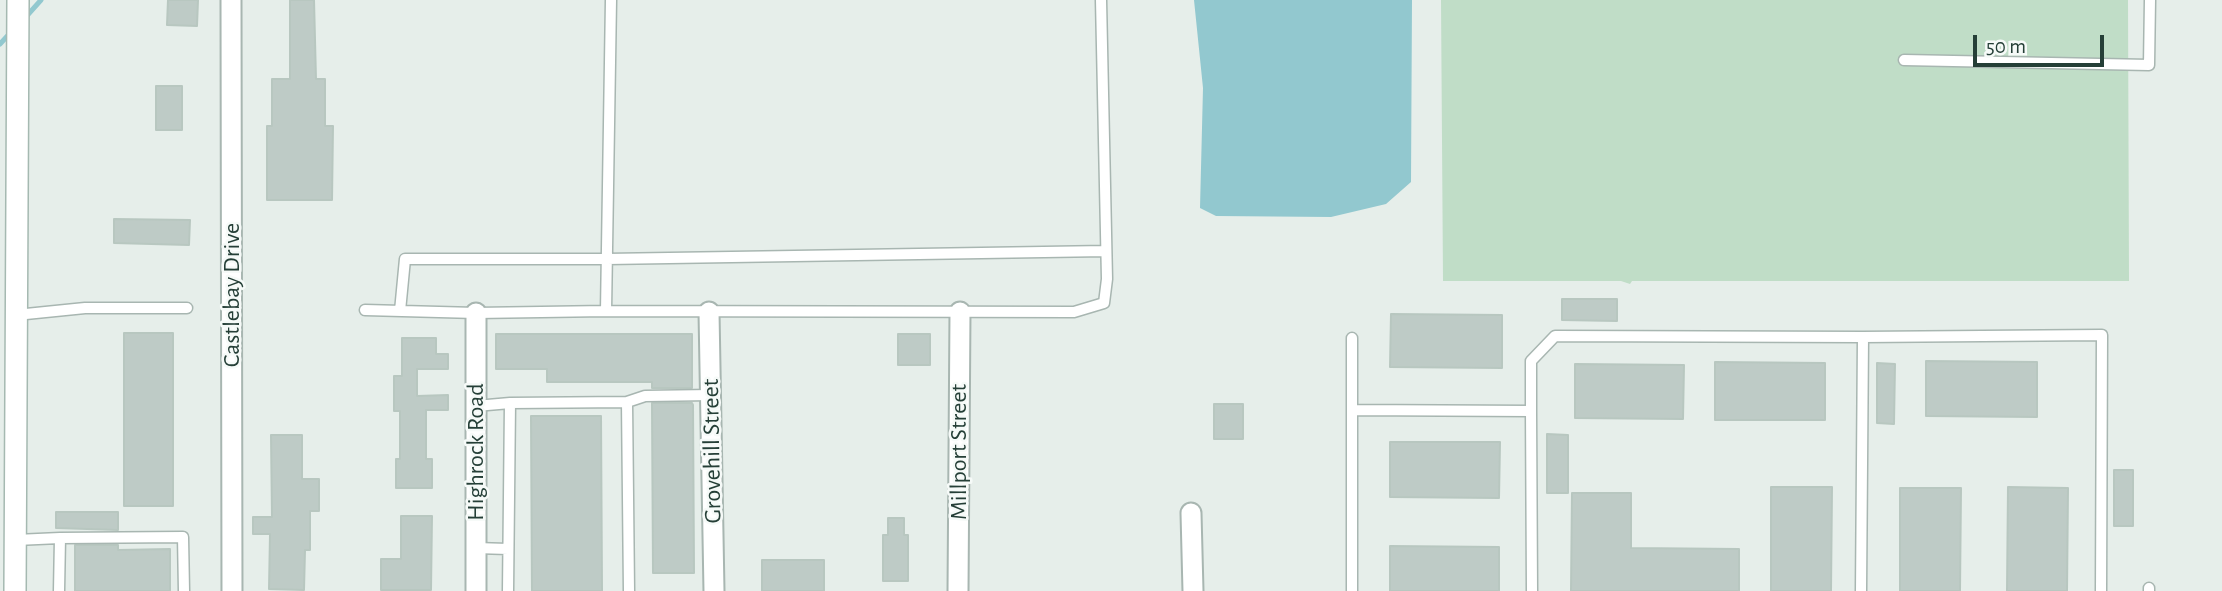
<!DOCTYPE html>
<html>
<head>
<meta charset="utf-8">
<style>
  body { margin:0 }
  #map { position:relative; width:2222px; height:591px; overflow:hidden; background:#e6eeea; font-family:"Alegreya Sans",sans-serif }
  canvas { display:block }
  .scale { position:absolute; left:1973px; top:35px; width:131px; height:32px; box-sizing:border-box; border:4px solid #253f37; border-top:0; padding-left:9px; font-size:21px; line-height:24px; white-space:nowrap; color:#253f37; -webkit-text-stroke:5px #f6faf8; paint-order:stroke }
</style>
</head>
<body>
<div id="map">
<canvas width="2222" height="591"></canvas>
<div class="scale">50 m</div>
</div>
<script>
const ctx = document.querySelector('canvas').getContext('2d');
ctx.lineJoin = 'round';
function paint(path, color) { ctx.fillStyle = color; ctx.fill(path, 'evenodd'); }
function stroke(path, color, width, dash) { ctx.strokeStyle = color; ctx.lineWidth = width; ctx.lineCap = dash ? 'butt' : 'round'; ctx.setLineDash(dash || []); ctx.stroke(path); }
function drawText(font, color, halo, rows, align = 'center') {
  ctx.font = font + ' "Alegreya Sans",sans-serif'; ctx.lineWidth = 5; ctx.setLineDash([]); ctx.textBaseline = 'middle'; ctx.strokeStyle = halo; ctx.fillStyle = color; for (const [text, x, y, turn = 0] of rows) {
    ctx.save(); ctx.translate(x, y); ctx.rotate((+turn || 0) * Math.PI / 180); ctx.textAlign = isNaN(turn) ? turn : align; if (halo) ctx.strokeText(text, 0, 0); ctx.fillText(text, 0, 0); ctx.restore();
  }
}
paint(new Path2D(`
  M1441 0H2128L2129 281H1632L1630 284 1621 281H1443Z`), '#c0ddc7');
paint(new Path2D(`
  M1194 0H1412L1411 182 1386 204 1331 217 1216 216 1200 208 1203 88Z`), '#92c8cf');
stroke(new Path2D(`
  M24 19 41 0
  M0 44 12 31`), '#92c8cf', 5);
const building = new Path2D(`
  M168 0H198L197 26 167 25Z
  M290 0H314L316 79H325V126H333L332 200H267V126H272V79H290Z
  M156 86H182V130H156Z
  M114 219 190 220 189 245 114 243Z
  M1562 299H1617V321L1562 320Z
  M1391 314 1502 315V368L1390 367Z
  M124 333H173V506H124Z
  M496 334H692V388H652V382H547V369H496Z
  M898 334H930V365H898Z
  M402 338H436V354H448V369H417V396L448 395V410H426V459H432V488H396V459H400V411H394V376H402Z
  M1926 361 2037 362V417L1926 416Z
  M1715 362 1825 363V420H1715Z
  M1877 363 1895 364 1894 424 1877 423Z
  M1575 364 1684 365 1683 419 1575 418Z
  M652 403H692L693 405 694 573H653Z
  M1214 404H1243V439H1214Z
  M531 416H601L602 591H532Z
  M1547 434 1568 435V493H1547Z
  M271 435H302V479H319V511H310V550H305L304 590 269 589 270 534H253V517H272Z
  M1390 442H1500L1499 498 1390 497Z
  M2114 470H2133V526H2114Z
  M1771 487H1832L1831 591H1771Z
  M2008 487 2068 488 2067 591H2007Z
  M1900 488H1961L1960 591H1900Z
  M1572 493H1631V548L1739 549V591H1571Z
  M56 512H118V530L56 528Z
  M401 516H432L431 590H381V559H401Z
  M888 518H904V535H908V581H883V535H888Z
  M75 545H118V550L170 549V591H75Z
  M1390 546 1499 547V591H1390Z
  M762 560H824V591H762Z`);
paint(building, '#becbc6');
stroke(building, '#b8c7c0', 2);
const service = new Path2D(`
  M611 0 606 311 1074 312 1104 303 1107 279 1101 0
  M1904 60 2149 65 2150 0
  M365 310 476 313 606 311
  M400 311 405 259H607L1106 251
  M16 315 85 308H187
  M1863 337 2102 335 2101 591
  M1352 338V591
  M627 402 645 396 711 395
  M476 406 510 403
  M1352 410 1531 411 1532 591
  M1531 411V361L1555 336 1863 337 1861 591
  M60 538 183 537 184 591
  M16 540 60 538 59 591
  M476 548 508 549
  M2149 588V591
  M508 591 510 403 627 402 629 591`);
const minor = new Path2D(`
  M231 0 232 591
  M709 312 714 591
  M1191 513 1193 591
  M476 591V313
  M958 591 960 312`);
const secondary = new Path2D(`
  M15 591 18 0`);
stroke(service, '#a8b6b1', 13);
stroke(minor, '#a8b6b1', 23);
stroke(secondary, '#a5b9b1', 24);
stroke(service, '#fff', 10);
stroke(minor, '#fff', 19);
stroke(secondary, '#fff', 21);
drawText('24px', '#253f37', '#f6faf8', [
  ["Castlebay Drive",232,295,-90],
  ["Grovehill Street",712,451,-91],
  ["Highrock Road",476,452,-90],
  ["Millport Street",959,452,-90]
]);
</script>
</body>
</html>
